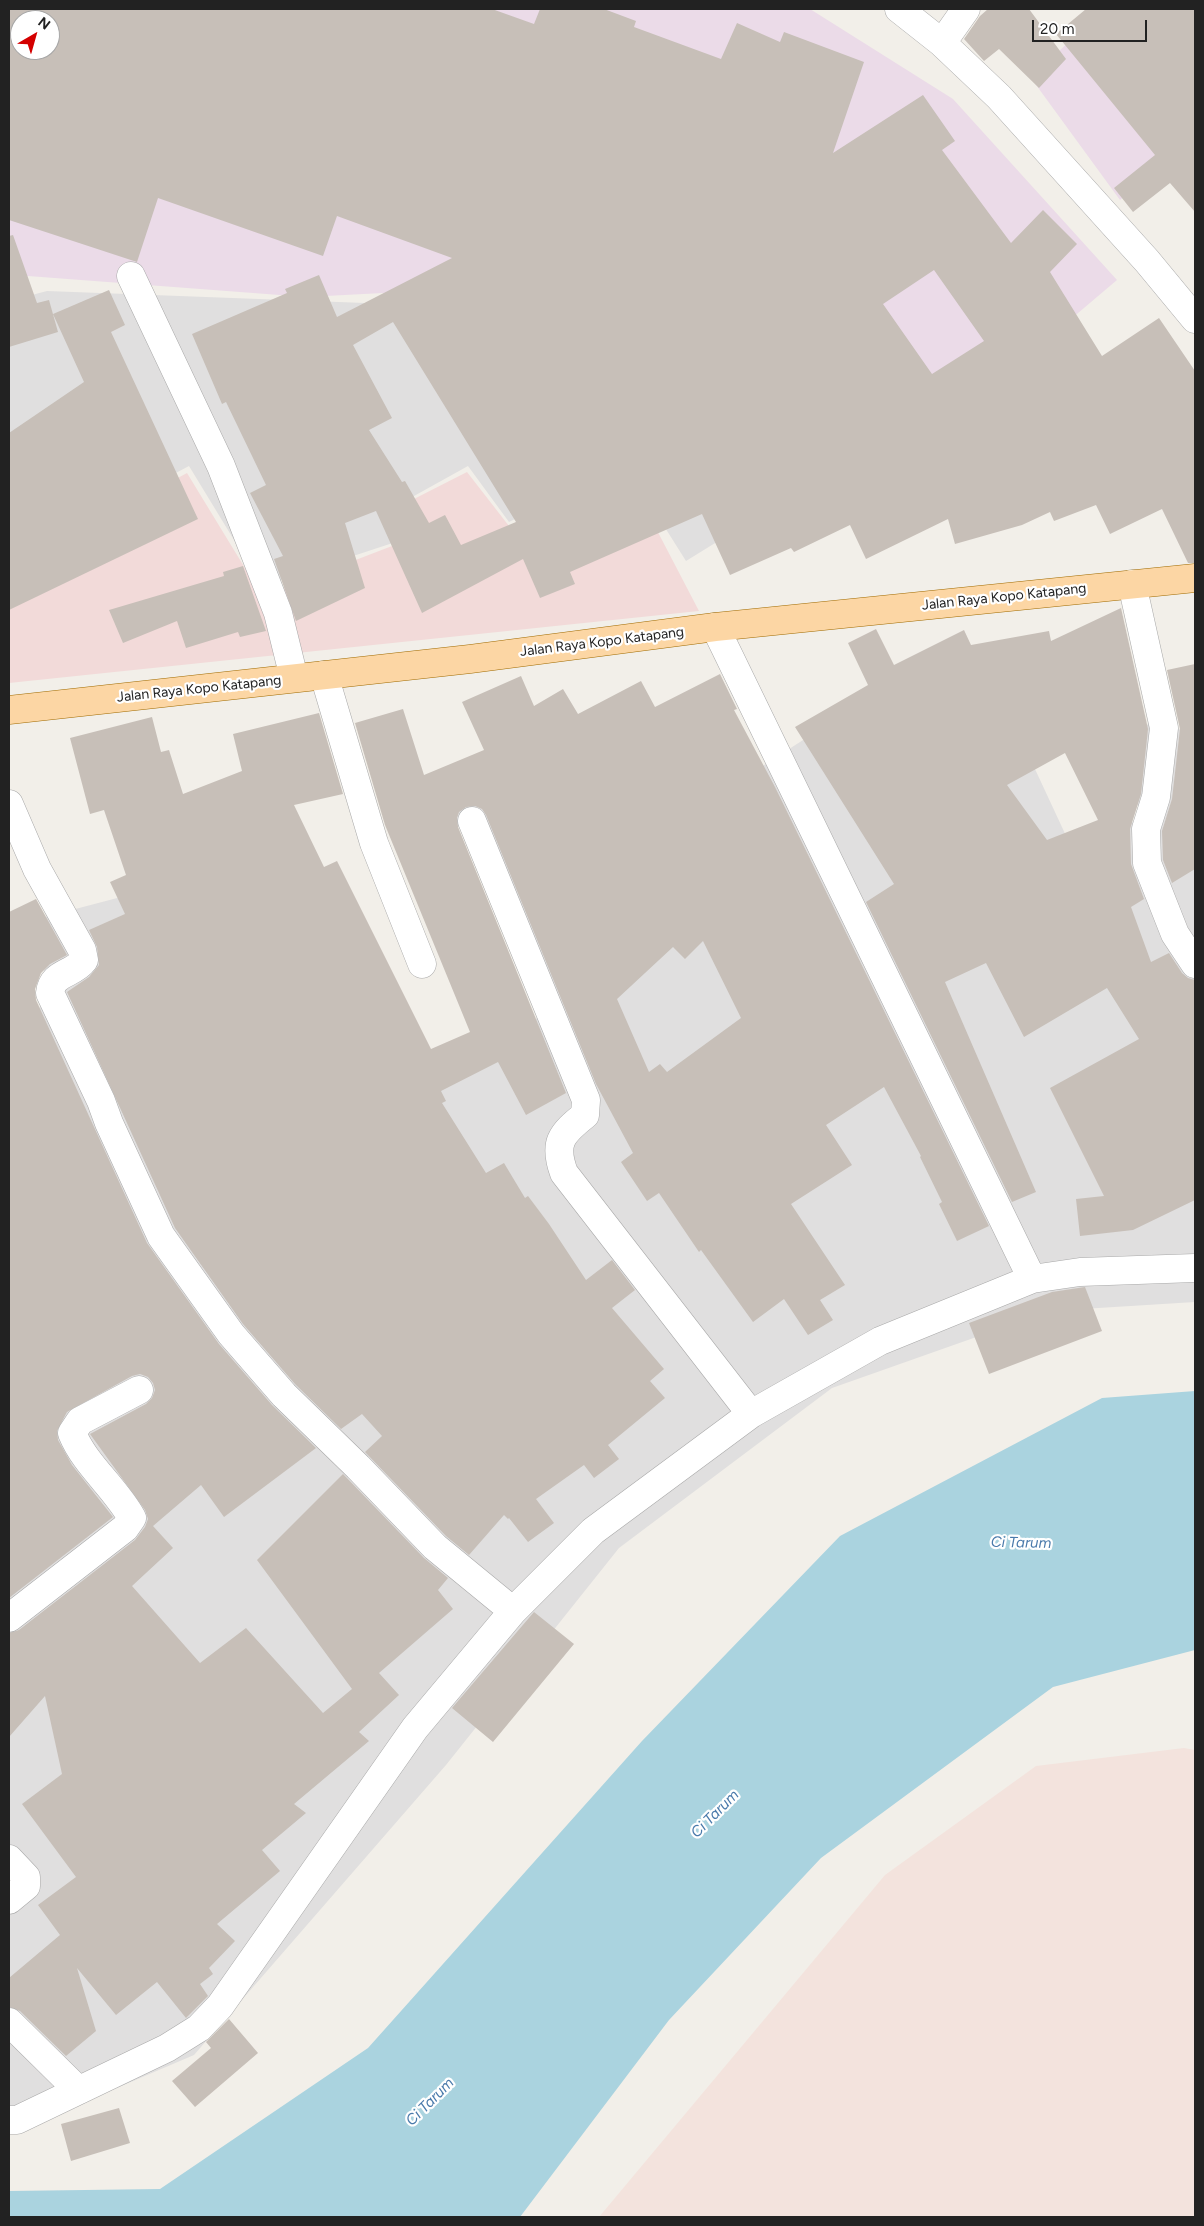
<!DOCTYPE html>
<html>
<head>
<meta charset="utf-8">
<style>
  body { margin:0 }
  #map { position:relative; width:1204px; height:2226px; overflow:hidden; background:#f2efe9; font-family:Figtree,sans-serif }
  canvas { display:block }
  .frame { position:absolute; inset:0; border:10px solid #222; pointer-events:none }
  .north { position:absolute; left:10px; top:10px; width:50px; height:50px; box-sizing:border-box; background:#fff; border:1px solid #a7a7a7; border-radius:50%; rotate:38deg; font-size:14px; font-weight:700; line-height:20px; text-align:center; color:#222 }
  .north::after { content:''; display:block; margin:auto; width:18px; height:22px; background:#d40000; clip-path:polygon(50% 0,100% 100%,50% 72%,0 100%) }
  .scale { position:absolute; left:1032px; top:20px; width:115px; height:22px; box-sizing:border-box; border:2px solid #222; border-top:0; padding-left:6px; font-size:15px; line-height:18px; white-space:nowrap; color:#222; -webkit-text-stroke:4px #fff; paint-order:stroke }
</style>
</head>
<body>
<div id="map">
<canvas width="1204" height="2226"></canvas>
<div class="frame"></div>
<div class="north">N</div>
<div class="scale">20 m</div>
</div>
<script>
const ctx = document.querySelector('canvas').getContext('2d');
ctx.lineJoin = 'round';
function paint(path, color) { ctx.fillStyle = color; ctx.fill(path, 'evenodd'); }
function stroke(path, color, width, dash) { ctx.strokeStyle = color; ctx.lineWidth = width; ctx.lineCap = dash ? 'butt' : 'round'; ctx.setLineDash(dash || []); ctx.stroke(path); }
function drawText(font, color, halo, rows, align = 'center') {
  ctx.font = font + ' Figtree,sans-serif'; ctx.lineWidth = 4.5; ctx.setLineDash([]); ctx.textBaseline = 'middle'; ctx.strokeStyle = halo; ctx.fillStyle = color; for (const [text, x, y, turn = 0] of rows) {
    ctx.save(); ctx.translate(x, y); ctx.rotate((+turn || 0) * Math.PI / 180); ctx.textAlign = isNaN(turn) ? turn : align; if (halo) ctx.strokeText(text, 0, 0); ctx.fillText(text, 0, 0); ctx.restore();
  }
}
paint(new Path2D(`
  M47 291 365 303 809 485 686 561 625 464 509 522 468 466 405 501 417 535 262 586 189 466 9 561V301Z
  M898 679 994 681 1068 840 1144 819 1109 742 1167 716 1195 746V1302L1050 1311 832 1388 619 1548 446 1765 194 2055 9 2134V1027L56 997 22 923 182 881 341 1120 560 1006 477 819 445 832 431 788 702 805Z`), '#e0dfdf');
paint(new Path2D(`
  M624 467 699 611 9 683V569L187 473 262 596 431 531 410 501 467 472 509 526Z`), '#f2dad9');
paint(new Path2D(`
  M9 9H810L953 99 1117 280 1071 319 1061 389 923 473 653 279 306 297 28 276 9 282ZM20 20H50V50H20Z
  M1103 9H1195V133L1120 200 1031 78Z`), '#ebdbe8');
paint(new Path2D(`
  M1184 1748 1195 1750V2217H599L885 1875 1036 1766Z`), '#f3e3dd');
paint(new Path2D(`
  M1195 1391V1650L1053 1687 821 1858 669 2020 520 2217H9V2191L160 2189 368 2048 642 1741 840 1536 1102 1398Z`), '#aad3df');
paint(new Path2D(`
  M9 9H492L534 24 540 9H604L636 21 634 27 721 59 737 23 780 42 784 32 864 62 833 153 923 95 955 141 942 150 1011 243 1043 210 1077 244 1050 272 1102 356 1159 318 1195 371V563H1188L1162 509 1110 534 1096 505 1054 521 1050 512 1022 525 955 544 948 519 866 559 850 525 794 552 791 548 730 575 702 514 570 572 575 584 540 598 523 559 422 613 376 511 345 523 365 588 296 621 274 559 283 556 250 493 266 485 226 402 222 404 192 334 287 293 285 289 319 275 337 317 452 258 337 216 323 256 158 198 137 262 9 220ZM20 20H50V50H20ZM934 270 984 341 932 374 883 304ZM393 322 516 522 461 545 445 515 429 523 405 481 402 482 369 430 392 418 353 345Z
  M988 9H1029L1066 59 1039 88 999 49 984 61 964 39 980 16Z
  M1086 9H1195V212L1170 183 1133 212 1114 188 1155 155 1056 34Z
  M13 235 37 303 49 300 58 332 9 347V236Z
  M109 290 125 325 111 332 198 519 9 610V433L84 382 53 314Z
  M243 566 266 631 240 637 238 632 186 648 177 621 123 643 109 610 224 576 223 572Z
  M1121 608 1148 729 1141 794 1130 829 1131 864 1144 899 1131 907 1151 962 1169 953 1182 973 1188 978 1195 980V1200L1133 1230 1080 1236 1076 1199 1104 1196 1050 1088 1139 1039 1107 988 1024 1037 986 963 945 982 1036 1192 1012 1202 866 902 894 884 795 727 868 685 848 643 876 629 894 665 964 630 971 645 1049 631 1051 641ZM1065 753 1098 820 1047 840 1007 785Z
  M1195 664V869L1172 883 1163 860 1162 831 1172 799 1180 729 1167 670Z
  M720 674 737 709 734 710 775 787 989 1226 957 1241 939 1204 942 1202 920 1157 921 1156 884 1087 826 1125 852 1165 791 1204 845 1285 820 1300 833 1320 808 1335 784 1299 753 1322 701 1250 699 1252 659 1193 647 1201 621 1162 633 1153 596 1084 486 815 482 809 475 806 466 807 459 812 457 818 458 827 566 1093 526 1115 498 1062 441 1091 446 1101 442 1103 486 1173 504 1163 525 1198 528 1196 549 1224 586 1280 612 1260 635 1290 612 1308 664 1369 650 1381 665 1398 608 1445 619 1459 594 1478 584 1465 536 1499 554 1523 528 1542 509 1518 508 1519 504 1515 469 1555 446 1536 365 1452 382 1436 362 1414 341 1429 295 1384 243 1324 175 1228 67 992 89 977 99 965 97 947 89 930 125 914 110 882 126 875 104 810 90 814 70 738 152 717 161 752 169 750 183 794 242 771 233 734 319 713 343 794 294 805 324 867 337 861 431 1049 470 1032 385 825 355 723 403 709 424 775 484 750 462 702 521 676 534 706 563 689 578 714 641 681 655 707ZM703 941 741 1018 667 1072 660 1064 649 1072 617 999 673 947 685 959Z
  M36 899 67 955 50 964 41 973 35 989 36 1000 147 1243 219 1344 272 1405 316 1448 224 1517 201 1485 153 1526 173 1548 132 1586 200 1663 246 1628 323 1713 352 1689 257 1560 343 1474 424 1558 448 1578 438 1590 453 1609 379 1673 399 1695 359 1732 369 1741 294 1804 306 1813 262 1850 280 1871 217 1924 235 1941 209 1968 213 1974 200 1984 208 1996 186 2018 157 1982 116 2015 77 1968 96 2031 66 2056 20 2011 9 2007V1978L60 1935 38 1905 76 1877 22 1804 62 1774 45 1696 9 1737V1633L19 1630 135 1540 145 1527 148 1519 145 1510 90 1434 146 1404 152 1398 155 1390 153 1383 148 1377 140 1374 132 1376 67 1412 57 1431 58 1440 72 1465 113 1517 9 1598V912Z
  M1085 1287 1102 1331 989 1374 969 1323 1052 1292Z
  M534 1612 574 1644 493 1742 452 1708Z
  M229 2019 258 2053 195 2107 172 2081 211 2048 206 2042Z
  M119 2108 130 2143 71 2161 61 2124Z`), '#c7bfb8');
const street = new Path2D(`
  M899 9 942 43 999 97 1147 261 1195 319
  M942 43 966 9
  M131 276 221 466 278 613 294 678
  M1132 584 1164 728 1156 797 1146 829 1147 863 1175 934 1195 964
  M715 627 1032 1279
  M324 675 374 843 422 964
  M9 804 37 869 82 950 84 960C73 975 52 972 50 993L101 1101 109 1123 161 1236 231 1334 284 1395 358 1467 435 1547 513 1611
  M472 821 586 1100 585 1115C561 1134 553 1143 564 1173L751 1414
  M9 1618 125 1528 132 1518C115 1487 85 1465 72 1433L80 1421 139 1390
  M9 1859 26 1877V1886L9 1900
  M9 2022 78 2090
  M9 2120H17L167 2048 199 2028 220 2006 415 1728 513 1611 593 1531 751 1414 880 1341 1032 1279 1080 1272 1195 1268`);
const primary = new Path2D(`
  M9 710 470 659 715 627 1195 578`);
stroke(street, '#a9a9a9', 29);
stroke(primary, '#a06b00', 29);
stroke(street, '#fff', 28);
stroke(primary, '#fcd6a4', 28);
drawText('14px', '#222', '#fff', [
  ["Jalan Raya Kopo Katapang",1004,597,-6],
  ["Jalan Raya Kopo Katapang",602,642,-7],
  ["Jalan Raya Kopo Katapang",199,689,-6]
]);
drawText('italic 15px', '#4a7aab', '#fff', [
  ["Ci Tarum",1021,1543,1],
  ["Ci Tarum",715,1814,-45],
  ["Ci Tarum",430,2102,-45]
]);
</script>
</body>
</html>
